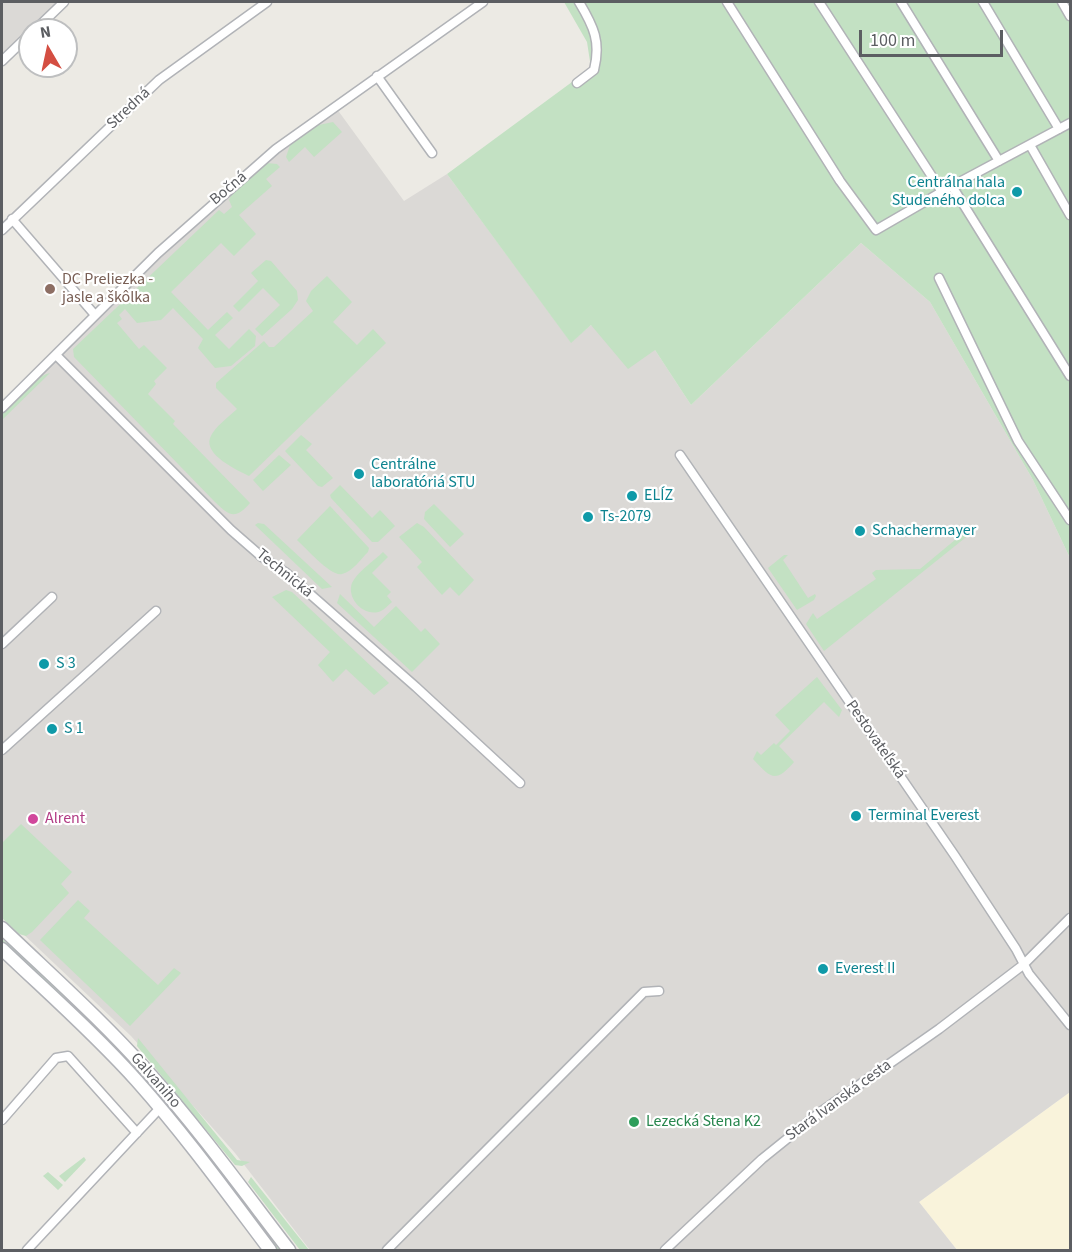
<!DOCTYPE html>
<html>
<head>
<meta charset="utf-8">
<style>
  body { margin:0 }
  #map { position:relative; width:1072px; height:1252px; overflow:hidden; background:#eceae4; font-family:"Source Sans 3",sans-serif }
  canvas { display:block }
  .frame { position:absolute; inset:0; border:3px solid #5c5e62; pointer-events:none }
  .north { position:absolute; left:18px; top:18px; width:60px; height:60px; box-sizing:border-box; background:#fff; border:2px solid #bebfc0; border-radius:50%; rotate:351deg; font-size:16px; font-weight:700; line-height:24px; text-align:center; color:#5c5e62 }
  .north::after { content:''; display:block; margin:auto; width:21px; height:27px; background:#d44e42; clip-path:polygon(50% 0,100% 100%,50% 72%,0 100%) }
  .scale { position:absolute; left:859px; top:30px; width:144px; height:27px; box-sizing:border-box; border:3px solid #5c5e62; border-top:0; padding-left:8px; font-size:18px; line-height:21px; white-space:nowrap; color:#5c5e62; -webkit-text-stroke:4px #fff; paint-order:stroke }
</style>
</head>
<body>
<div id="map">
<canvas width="1072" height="1252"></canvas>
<div class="frame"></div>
<div class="north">N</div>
<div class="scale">100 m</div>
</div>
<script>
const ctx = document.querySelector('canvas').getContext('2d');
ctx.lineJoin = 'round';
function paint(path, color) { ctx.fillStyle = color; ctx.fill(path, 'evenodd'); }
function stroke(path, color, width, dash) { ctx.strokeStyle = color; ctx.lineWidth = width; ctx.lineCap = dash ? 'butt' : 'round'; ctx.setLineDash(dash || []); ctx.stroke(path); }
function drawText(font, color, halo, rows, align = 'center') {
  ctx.font = font + ' "Source Sans 3",sans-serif'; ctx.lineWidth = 4.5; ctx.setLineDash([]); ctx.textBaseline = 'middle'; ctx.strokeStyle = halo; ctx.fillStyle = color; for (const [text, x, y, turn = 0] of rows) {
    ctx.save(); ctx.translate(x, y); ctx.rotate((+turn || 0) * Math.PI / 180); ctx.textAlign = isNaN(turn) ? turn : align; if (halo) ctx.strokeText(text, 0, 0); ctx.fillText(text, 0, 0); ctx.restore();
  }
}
paint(new Path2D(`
  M1070 1092V1250H957L919 1202Z`), '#f9f3db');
paint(new Path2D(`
  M2 2H67L39 30H30V39L2 67Z
  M334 105 404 201 447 174 571 342 591 325 655 350 691 405 861 243 930 302 1033 480 1070 558V1092L919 1202 957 1250H310L235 1153 131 1036 2 914V403L252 166Z`), '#dbd9d6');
paint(new Path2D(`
  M564 2H1070V558L1033 480 930 302 861 243 691 405 655 350 628 369 591 325 571 343 447 174 591 68 587 42Z
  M333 122 342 132 314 157 305 147 289 162 286 157 291 142 314 126Z
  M267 163 277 164 280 167 266 179 272 186 239 215 256 234 234 256 221 243 171 292 208 330 227 312 233 318 215 335 229 349 249 329 256 336 255 346 231 366 215 368 198 348 203 339 173 308 161 320 137 323 125 309 119 315 122 319 117 323 139 349 144 345 167 368 154 381 156 384 148 394 175 421 173 424 250 503C235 521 228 515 214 501L74 357 73 349 219 210 224 214 232 207 229 200 232 193Z
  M266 260 271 261 297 291 298 300 292 309 262 336 255 329 280 305 263 288 239 312 233 306 258 281 251 273Z
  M327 276 352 302 333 322 357 345 373 329 386 343 249 476C237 470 204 455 210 438 214 427 229 417 237 409L216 388V383L264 341 269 347H274L313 311 306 301 311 291Z
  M50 373 2 420V413C16 399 31 378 50 373Z
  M301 435 312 444 306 450 333 478 322 487 318 486 285 451Z
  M279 455 291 465 263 491 253 480Z
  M340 485 372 518 380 510 395 526 378 542H372L331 498 330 495Z
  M434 504 464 534 450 547 424 519 425 512Z
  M330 506 369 548 368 552C361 559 352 572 342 574 331 577 306 548 297 540Z
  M258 523 264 524 332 587 322 589 255 525Z
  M417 523 424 527 474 580 459 596 450 587 442 595 417 567 422 562 399 537Z
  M967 530 970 534 824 651 806 624 813 613 817 619 876 579 872 573 876 570 920 569Z
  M383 552 388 557 372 573 391 592 387 596 392 602C388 605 385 609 381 611 365 618 346 599 352 583 357 572 374 561 383 552Z
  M784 555H788L783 560 808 598 815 594 816 596 814 600 797 610 768 568Z
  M286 590 292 592 389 683 374 695 346 669 333 682 318 665 330 652 272 597Z
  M340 594 374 627 396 606 421 632 425 628 440 644 412 672 337 603Z
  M817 677 842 710 839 717 824 702 779 746 794 762C775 784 771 778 753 759L757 751 761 755 774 743 776 745 790 731 775 715Z
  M21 824 72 872 61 884 69 893 32 932 26 936 19 934 2 918V843Z
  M78 900 90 911 84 918 158 985 174 968 181 973 130 1026 40 940Z
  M2 939C63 990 124 1046 174 1109 212 1155 247 1203 283 1250H277L230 1188 35 972 2 943Z
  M138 1038 237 1160 250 1162 242 1166 235 1165 137 1046Z
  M84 1157 86 1160 65 1182 59 1176Z
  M48 1172 63 1185 58 1190 43 1176Z
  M251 1177 309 1250H300L248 1182Z`), '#c3e1c3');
const minor = new Path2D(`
  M727 2 840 181 876 230 952 186 1070 123
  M819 2 942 192
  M901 2 999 161
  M983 2 1059 129
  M1062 2 1070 16
  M35 30 64 2
  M2 61 30 34
  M377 76 432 153
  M577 83 594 70C601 42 594 27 579 2
  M1030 145 1070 215
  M952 186 1070 376
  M12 219 95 315
  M2 230 159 80 267 2
  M939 278 1018 441 1070 520
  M56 355 231 530 262 557 285 572 416 687 520 783
  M2 408 158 253 276 149 483 2
  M680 455 955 856 1016 949 1029 974 1070 1025
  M2 644 52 597
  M2 750 156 611
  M2 1120 56 1058 68 1056 137 1133
  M27 1250 160 1108
  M387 1250 644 992 659 991
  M665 1250 762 1159 819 1113 939 1029 1023 965 1070 918`);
const secondary = new Path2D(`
  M2 928C51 975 103 1021 148 1072 198 1128 243 1190 289 1250
  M2 949C47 992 95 1034 137 1081 185 1135 227 1193 270 1250`);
stroke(minor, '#b1b3b7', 11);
stroke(secondary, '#b0b2b7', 15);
stroke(minor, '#fff', 8);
stroke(secondary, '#fff', 12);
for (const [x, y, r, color] of [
  [1017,192,6,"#0f9aa8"],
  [50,289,6,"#8d6e63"],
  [359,474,6,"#0f9aa8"],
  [632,496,6,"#0f9aa8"],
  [588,517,6,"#0f9aa8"],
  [860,531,6,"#0f9aa8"],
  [44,664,6,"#0f9aa8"],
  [52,729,6,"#0f9aa8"],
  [856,816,6,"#0f9aa8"],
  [33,819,6,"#d1479c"],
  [823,969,6,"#0f9aa8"],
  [634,1122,6,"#2e9e5b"]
]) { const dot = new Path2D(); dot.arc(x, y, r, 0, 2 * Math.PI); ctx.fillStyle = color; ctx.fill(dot); stroke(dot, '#fff', 2); }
drawText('16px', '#5c5e62', '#fff', [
  ["Stredná",129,109,-43],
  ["Bočná",229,189,-40],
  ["Technická",284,574,39],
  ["Pestovateľská",875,740,55],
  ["Galvaniho",155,1081,49],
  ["Stará Ivanská cesta",839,1101,-36]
]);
drawText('16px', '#0d838f', '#fff', [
  ["Centrálna hala",1005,183,"right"],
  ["Studeného dolca",1005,201,"right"],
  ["Centrálne",371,465],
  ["laboratóriá STU",371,483],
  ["ELÍZ",644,496],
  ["Ts-2079",600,517],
  ["Schachermayer",872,531],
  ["S 3",56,664],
  ["S 1",64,729],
  ["Terminal Everest",868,816],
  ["Everest II",835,969]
], 'left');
drawText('16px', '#785e54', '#fff', [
  ["DC Preliezka -",62,280],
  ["jasle a škôlka",62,298]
], 'left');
drawText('16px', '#b23c85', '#fff', [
  ["Alrent",45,819]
], 'left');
drawText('16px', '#27864d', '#fff', [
  ["Lezecká Stena K2",646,1122]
], 'left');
</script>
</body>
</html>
